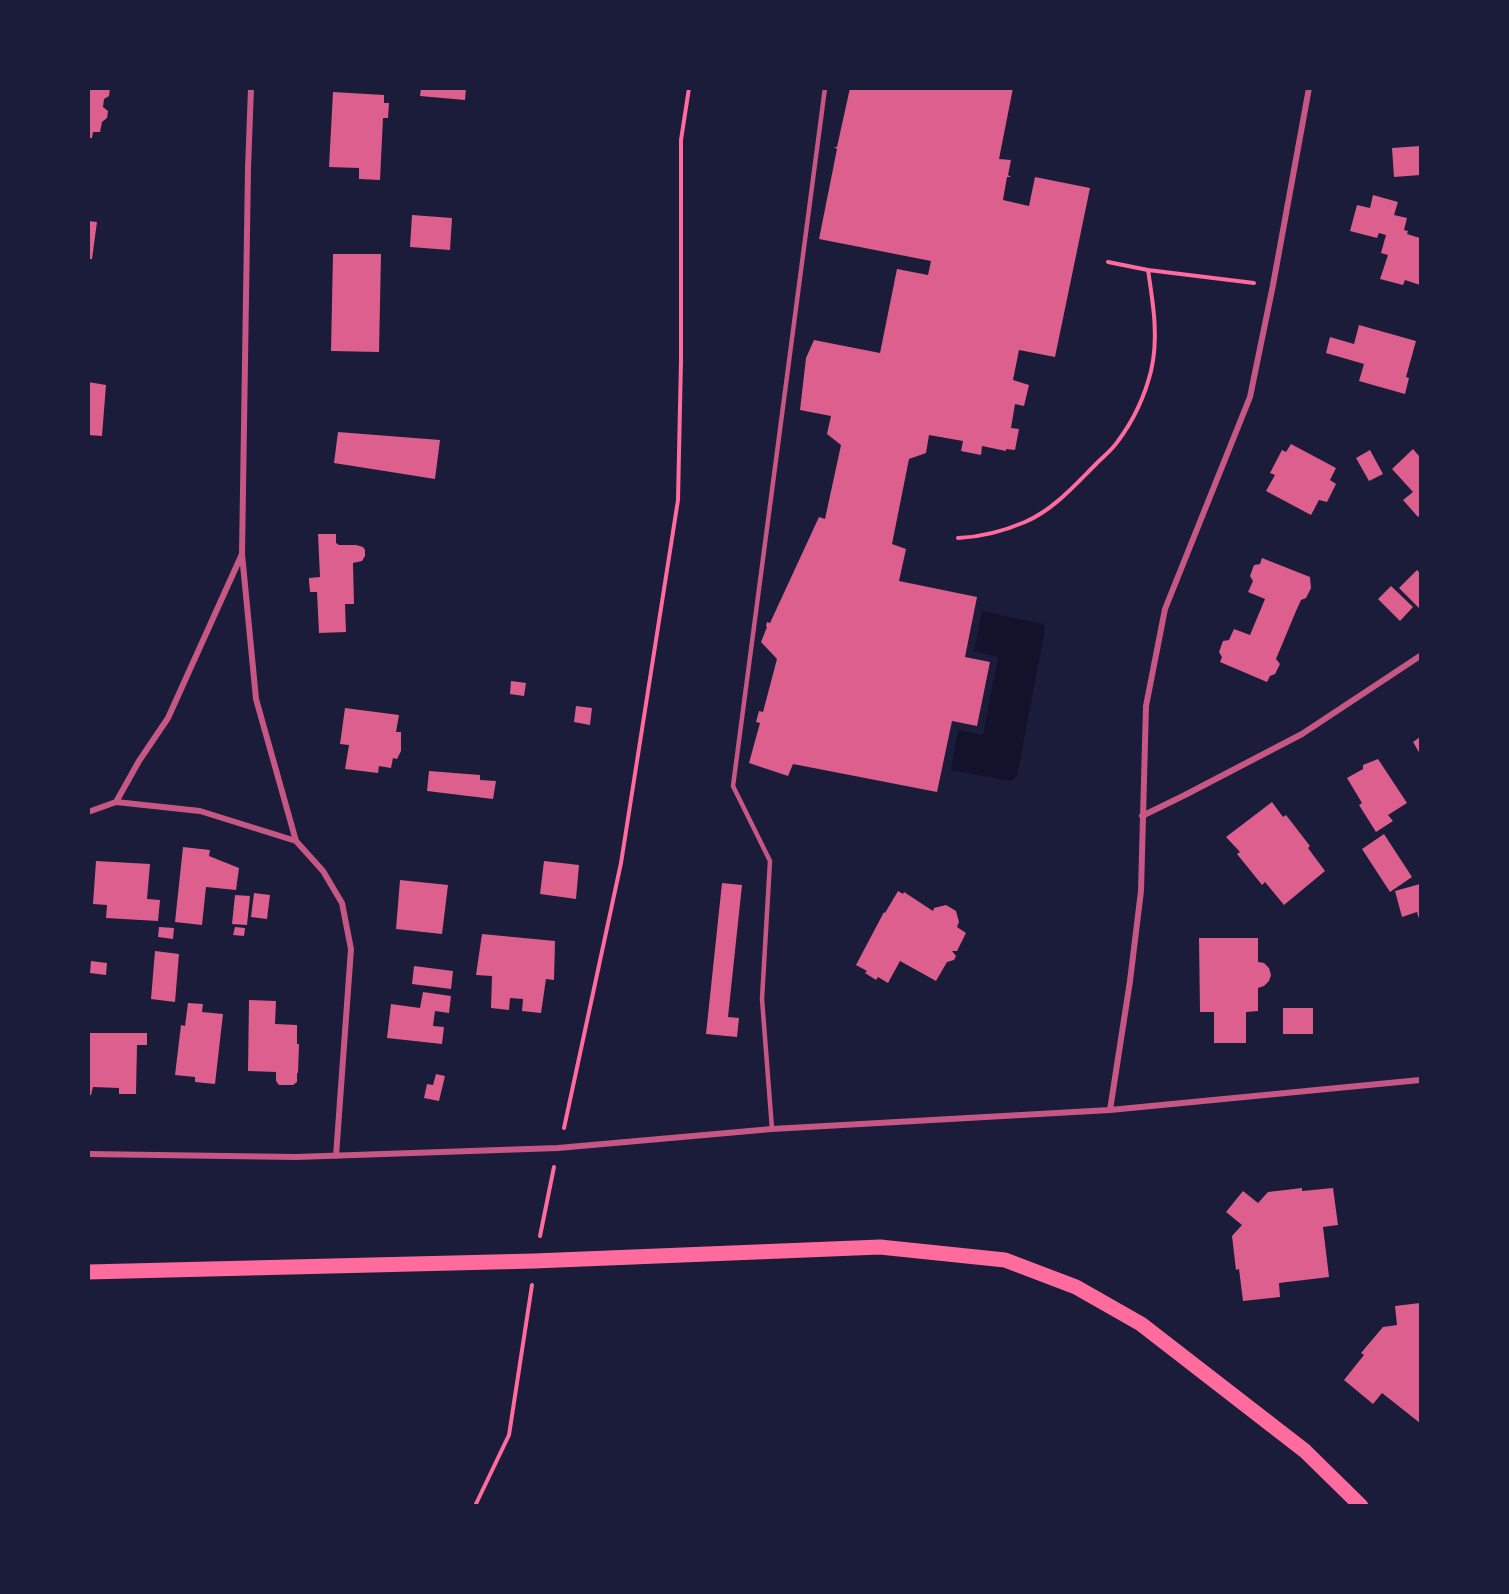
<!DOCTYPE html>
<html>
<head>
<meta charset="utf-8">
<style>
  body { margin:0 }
  #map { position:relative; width:1509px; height:1594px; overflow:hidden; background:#1b1b3a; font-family:"Roboto Condensed",sans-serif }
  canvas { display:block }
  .frame { position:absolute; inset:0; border:90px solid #1b1b3a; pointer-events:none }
</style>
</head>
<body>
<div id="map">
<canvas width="1509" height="1594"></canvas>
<div class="frame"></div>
</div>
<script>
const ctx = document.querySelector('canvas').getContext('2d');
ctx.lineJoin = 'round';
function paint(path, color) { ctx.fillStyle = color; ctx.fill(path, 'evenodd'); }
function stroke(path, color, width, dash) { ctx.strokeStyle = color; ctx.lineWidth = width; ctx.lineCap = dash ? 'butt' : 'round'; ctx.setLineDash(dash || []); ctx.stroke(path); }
paint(new Path2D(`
  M982 611 1043 624 1045 629 1017 776 1011 781 951 770 958 730 983 735 998 657 974 651Z`), '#12122b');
paint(new Path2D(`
  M88 88H110L109 96 104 99 103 107 108 111 107 118 102 122 100 132H93L92 138H88Z
  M421 88H466L465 100 420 96Z
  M850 88H1013L999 159 1011 160 1008 175 1011 177H1007L1003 200 1029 206 1035 177 1090 188 1055 357 1019 350 1013 380 1029 385 1024 406 1015 404 1011 428 1019 429 1015 450 1006 449V451L982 446 981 455 961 451 963 441 929 435 926 453 909 459 892 544 906 549 899 581 977 597 965 657 990 662 977 726 952 721 937 792 793 764 788 776 749 763 760 723 756 722 759 711 763 712 777 659 761 642 767 627 766 626 767 622 770 623 819 517 825 519 841 445 827 434 831 416 800 410 806 358 814 340 880 353 897 269 928 275 931 261 819 239 837 149 834 147H837Z
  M333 92 384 95V103H389L388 118H383L380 180 359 179V168L329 167Z
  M1420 146V175L1394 177 1392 148Z
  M1373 195 1398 202 1394 215 1407 218 1404 230 1408 231 1407 234 1420 238V285L1405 280 1403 285 1380 279 1388 255 1381 253 1386 235 1379 233 1377 238 1350 231 1357 205 1370 208Z
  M412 215 452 218 450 250 410 247Z
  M88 221 97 222 92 259H88Z
  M333 254H381L379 352 331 351Z
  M1359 325 1416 341 1406 377 1409 378 1405 394 1359 381 1364 364 1326 353 1330 337 1354 344Z
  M88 382 106 385 102 436 88 435Z
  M338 432 440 440 435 479 334 463Z
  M1291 444 1336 468 1330 480 1336 484 1327 502 1319 500 1311 515 1266 491 1275 475 1270 473 1282 450 1286 452Z
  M1413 449 1419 456 1420 455V515L1418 517 1403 500 1413 492 1392 469Z
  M1370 450 1383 474 1369 481 1356 458Z
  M318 534H336V543L339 545H356L363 547 365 550V556L362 561 353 563 354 604H345L346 632 319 633 317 592H310L309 581V578L320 577Z
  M1262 558 1310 577 1311 588 1306 598 1301 600 1296 611 1276 659 1280 664 1275 674 1270 676 1267 682 1220 662 1222 657 1219 652 1223 641 1229 640 1234 629 1250 635 1265 599 1248 592 1253 581 1250 576 1254 565 1260 564Z
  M1417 570 1420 573V609L1399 588Z
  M1391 586 1413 607 1400 621 1378 599Z
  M511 681 526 683 524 696 510 694Z
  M576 706 592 708 590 725 574 722Z
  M345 708 399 715 396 732H401V751L397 759 393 758 391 768 379 766 378 773 345 769 349 745 340 744Z
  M1420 737V754L1413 742Z
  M1378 759 1407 803 1388 815 1393 821 1376 832 1359 805 1362 803 1347 778 1363 769V765Z
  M429 771 480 775V780L496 781 493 799 427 791Z
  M1272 802 1283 817 1286 815 1310 846 1308 848 1325 871 1284 905 1265 882 1262 885 1237 854 1240 852 1226 837Z
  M1384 834 1412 877 1390 892 1362 849Z
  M183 847 210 850 209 856 239 868 236 890 206 887 202 925 175 922Z
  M96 861 150 864 147 899 160 900 158 921 106 918 107 905 93 904Z
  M544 861 579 865 576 899 540 894Z
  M400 880 448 885 442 934 396 929Z
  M722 883 742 885 728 1017 739 1018 737 1037 706 1034Z
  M1420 884V922L1417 912 1402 917 1395 891Z
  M898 891 903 894 904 892 933 911 934 908 946 905 956 911 959 922 957 927 966 933 957 951H952L956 956 954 960 947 962 936 981 900 961 888 983 878 977 876 980 865 973 867 971 856 965 884 912 885 913Z
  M254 893 270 895 267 919 251 917Z
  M235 895 250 896 247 925 232 924Z
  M159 927 174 928 173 939 158 937Z
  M235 927 245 928 244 936 233 935Z
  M482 934 555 941 554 980 546 979 541 1013 522 1011 523 999 510 998 509 1010 491 1008 492 976 476 975Z
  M1199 938H1258V962L1264 963 1269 968 1271 975 1269 981 1264 986 1258 988V1011L1246 1012V1043H1214V1012H1200Z
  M155 951 179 954 175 1002 151 999Z
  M91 961 107 963 106 975 90 973Z
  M414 966 453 971 451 989 412 984Z
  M423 992 451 996 449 1013 435 1011 433 1026 444 1027 442 1044 387 1038 391 1004 420 1008Z
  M249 1000 276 1001 275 1024 297 1025V1044H299L298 1073H297V1082L293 1085H279L276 1081V1072L248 1071Z
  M188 1003 203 1004 202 1012 223 1014 215 1084 195 1082V1077L175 1075 181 1025 185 1026Z
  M1283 1008H1313V1034H1283Z
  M88 1033H147V1045H137L136 1094H119V1088L93 1087 91 1095H88Z
  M436 1074 445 1076 439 1101 424 1098 427 1084 433 1085Z
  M1302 1188V1191L1333 1188 1338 1225 1323 1227 1329 1277 1279 1283 1280 1297 1243 1301 1239 1269 1236 1270 1232 1236 1242 1225 1226 1212 1243 1191 1258 1203 1268 1192Z
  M1420 1303V1423L1382 1393 1373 1404 1344 1380 1364 1355 1361 1353 1383 1327 1397 1325 1395 1306Z`), '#dd5f8e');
stroke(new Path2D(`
  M1148 270 1254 283
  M958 538C981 537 1004 531 1025 522 1053 510 1074 486 1096 464 1103 457 1112 450 1118 441 1133 421 1145 395 1151 371 1159 338 1153 303 1148 270L1108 262
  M564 1128 621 863 678 500 681 360V140L689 88
  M540 1236 554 1167
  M475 1506 509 1435 532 1285`), '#ff6b9d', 4);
stroke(new Path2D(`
  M772 1129 762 999 770 861 733 786 825 88`), '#c65784', 4.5);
stroke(new Path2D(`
  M251 88 248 169 242 554 256 699 296 841 323 871 342 903 351 949 336 1156
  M116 802 200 811 296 841
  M88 812 116 802 139 761 168 718 242 554
  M1142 816 1185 795 1302 734 1420 656
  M1110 1110 1130 981 1141 891 1146 706 1165 609 1250 397 1273 285 1309 88
  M88 1154 296 1157 558 1148 772 1129 1110 1110 1420 1080`), '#c65784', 6);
stroke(new Path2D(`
  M88 1272 534 1261 880 1247 1005 1260 1076 1287 1141 1324 1305 1451 1361 1506`), '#ff6b9d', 15);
</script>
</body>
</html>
